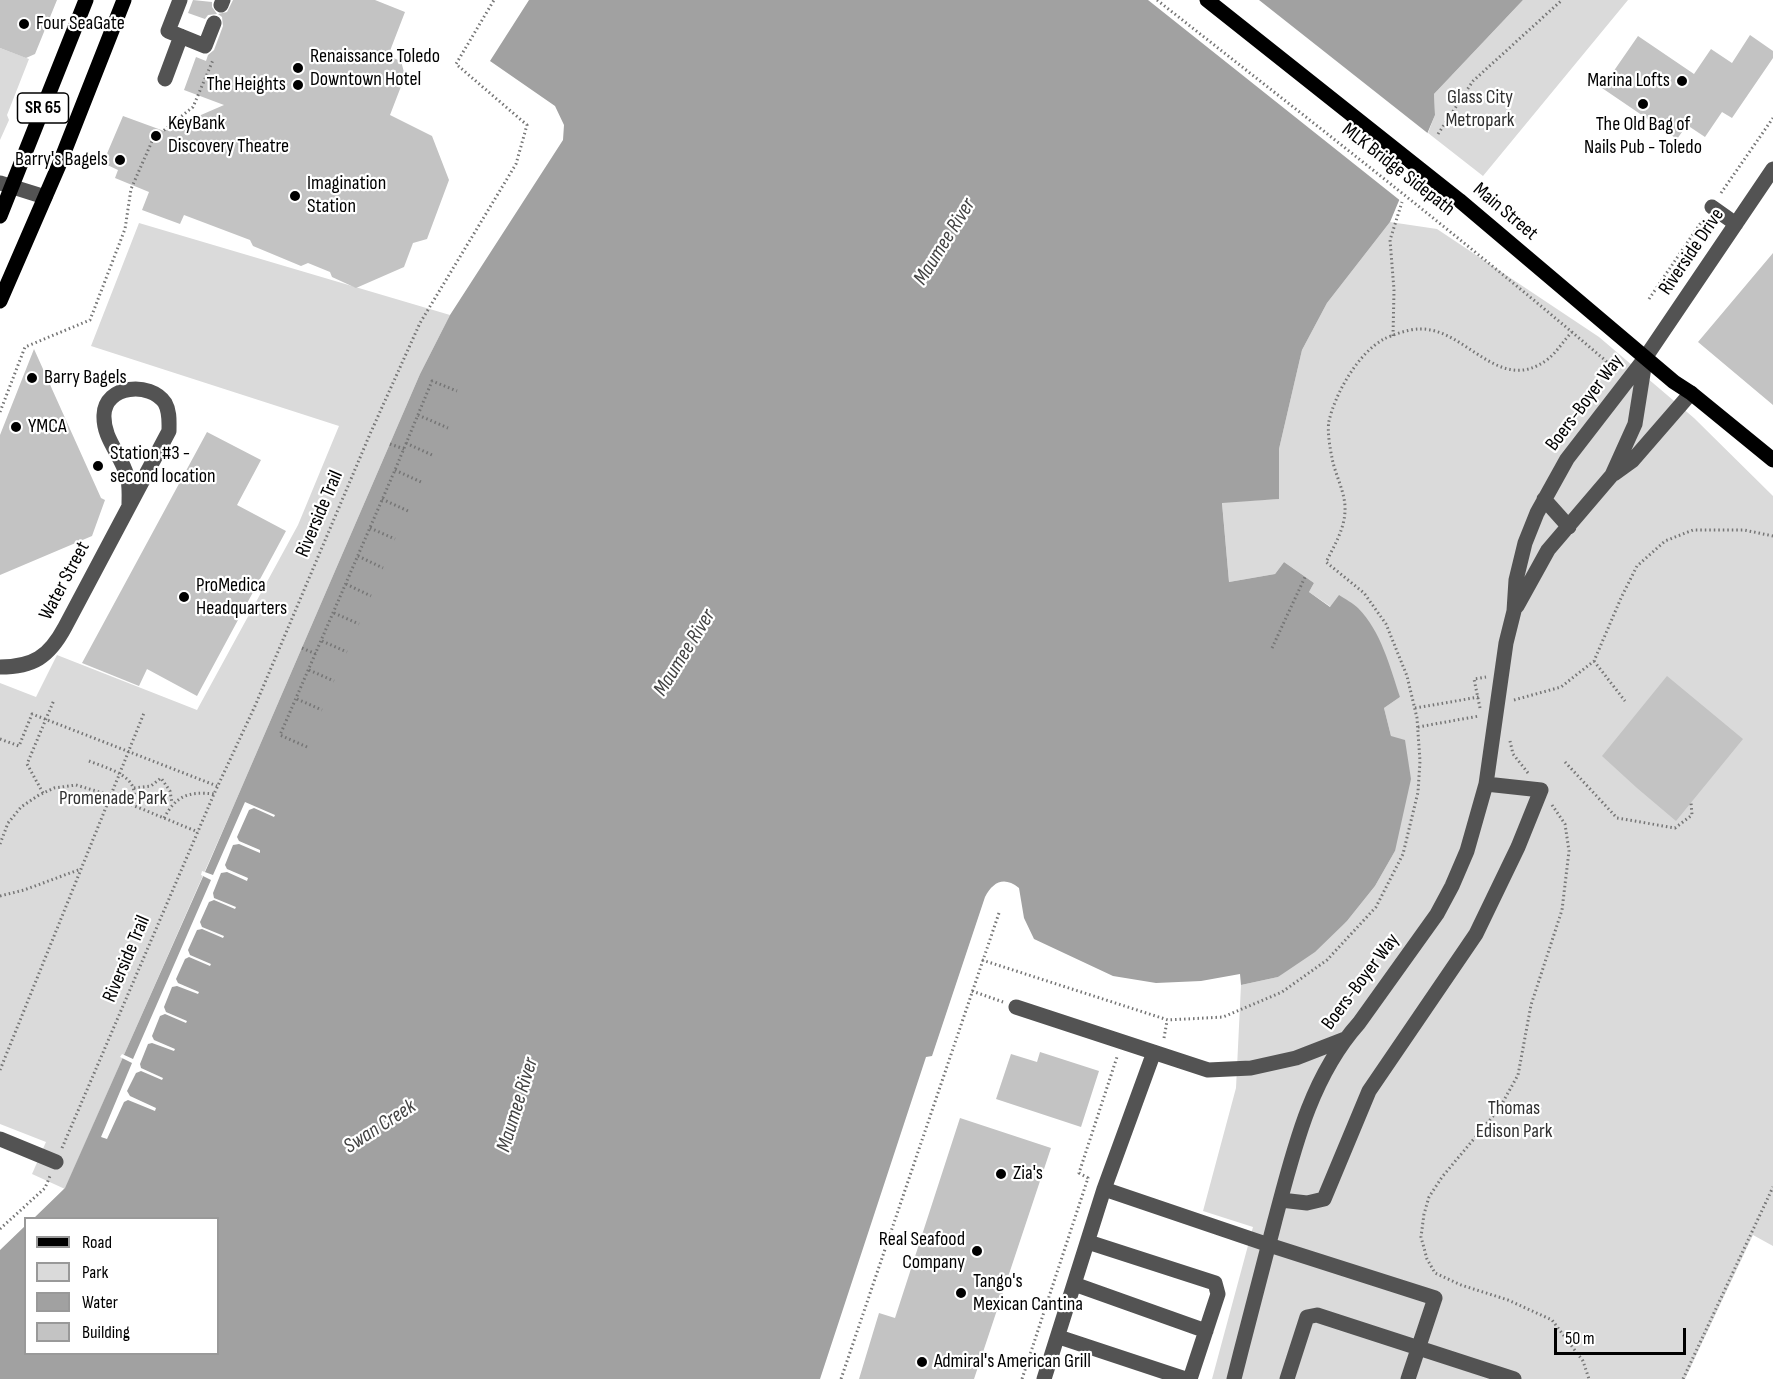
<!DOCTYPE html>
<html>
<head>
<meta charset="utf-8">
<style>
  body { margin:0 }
  #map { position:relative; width:1773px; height:1379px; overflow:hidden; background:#fff; font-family:"Sofia Sans Condensed",sans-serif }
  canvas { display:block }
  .legend { position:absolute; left:24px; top:1217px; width:195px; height:138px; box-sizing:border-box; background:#fff; border:2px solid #999; margin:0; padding:8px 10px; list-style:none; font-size:18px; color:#000 }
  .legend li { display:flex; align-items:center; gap:12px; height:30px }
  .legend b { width:30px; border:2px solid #999 }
  .scale { position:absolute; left:1554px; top:1328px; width:132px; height:27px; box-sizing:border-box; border:3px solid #000; border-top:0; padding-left:8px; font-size:18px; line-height:21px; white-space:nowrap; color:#000; -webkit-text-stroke:4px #fff; paint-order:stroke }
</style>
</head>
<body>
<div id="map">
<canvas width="1773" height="1379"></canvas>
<ul class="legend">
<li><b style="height:8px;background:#000"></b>Road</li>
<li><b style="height:16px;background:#dadada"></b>Park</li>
<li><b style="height:16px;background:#a1a1a1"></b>Water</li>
<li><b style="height:16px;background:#c3c3c3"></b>Building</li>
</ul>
<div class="scale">50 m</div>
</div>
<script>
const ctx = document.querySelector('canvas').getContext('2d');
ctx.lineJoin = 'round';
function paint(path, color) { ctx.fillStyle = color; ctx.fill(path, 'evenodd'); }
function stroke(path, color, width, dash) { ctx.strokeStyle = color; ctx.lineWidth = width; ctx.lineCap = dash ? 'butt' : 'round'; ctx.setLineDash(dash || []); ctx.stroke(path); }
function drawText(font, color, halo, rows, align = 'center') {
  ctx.font = font + ' "Sofia Sans Condensed",sans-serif'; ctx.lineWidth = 4.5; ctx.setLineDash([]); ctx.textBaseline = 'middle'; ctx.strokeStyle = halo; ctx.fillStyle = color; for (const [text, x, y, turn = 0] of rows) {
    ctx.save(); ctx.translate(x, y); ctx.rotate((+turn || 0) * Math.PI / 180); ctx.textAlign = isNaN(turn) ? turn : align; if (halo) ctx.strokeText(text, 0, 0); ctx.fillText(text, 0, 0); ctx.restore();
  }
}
paint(new Path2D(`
  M1523 0H1628L1483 176 1428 133 1435 115 1434 94Z
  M0 48 29 59 7 115 9 120 0 140Z
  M1390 222 1437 229 1599 337 1694 418 1773 496V1246L1753 1235 1685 1379H1212L1253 1227 1203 1211 1236 1088 1241 985 1278 977 1347 921 1375 886 1395 851 1391 736 1384 708 1400 697 1331 607 1309 592 1314 583 1284 562 1275 574 1229 582 1222 502 1279 499V449L1302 350 1327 303Z
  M139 223 450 315 420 374 234 805 65 1189 32 1174 46 1142 0 1124V683L36 697 57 655 197 710 298 525 339 426 91 346Z`), '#dadada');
paint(new Path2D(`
  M529 0H1523L1434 94 1435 115 1390 222 1327 303 1302 350 1279 449V499L1222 503 1229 582 1275 574 1284 562 1314 583 1309 592 1330 607 1339 595C1345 599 1353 603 1358 608 1381 631 1390 667 1400 697L1384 708 1391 736 1405 740 1411 779 1395 851 1375 886 1347 921 1315 952 1278 977 1241 985 1240 974 1201 981 1156 983 1113 976 1034 939 1024 918 1019 888C1004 876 993 882 985 897L932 1056 926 1057 820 1379H0V1250L25 1226 26 1354H218V1218H34L65 1188 209 863 420 374 450 315 563 140 564 125 555 106 490 61Z`), '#a1a1a1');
paint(new Path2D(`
  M1148 0H1259L1430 135 1402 202Z
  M245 802 275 815 274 817 254 808 249 810 237 837 239 841 260 850V853L239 844 233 845 225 865 227 869 248 878 247 881 227 872 221 873 213 893 214 898 236 907 235 909 214 900 209 902 200 922 202 927 224 936 223 938 202 929 197 930 188 950 190 955 211 964 210 966 189 957 185 959 176 979 178 983 199 992 198 994 177 986 172 987 164 1007 166 1012 187 1021 186 1023 165 1014 160 1016 152 1036 154 1040 175 1049 174 1051 152 1043 148 1044 140 1064 141 1068 163 1078 162 1080 141 1071 136 1073 127 1091 130 1096 156 1108 155 1111 128 1100 124 1102 107 1139 101 1137 132 1063 120 1057 122 1054 133 1059 211 880 201 875 202 871 213 875Z`), '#fff');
paint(new Path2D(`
  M0 0H57L35 54 26 58 0 48Z
  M193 0 212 2V7L217 14 208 15 205 19 188 13Z
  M233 0H375L405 12 388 56 401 61 405 76 390 115 432 136 449 180 427 239 413 243 404 267 356 288 332 277 330 272 308 263 301 266 253 246 250 240 184 215 180 224 142 210 149 192 115 178 118 170 103 163 123 116 164 131 224 105 184 90 196 57 206 61 208 55 214 50 223 26 222 17 218 14 227 12Z
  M1750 35 1773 51V58L1732 118 1722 112 1705 137 1687 125 1677 139 1602 88 1638 36 1694 74 1711 49 1732 63Z
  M1773 253V405L1698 342Z
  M34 349 101 498 105 500 92 536 0 575V435Z
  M207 432 261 460 237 505 286 531 197 696 147 669 139 686 82 663Z
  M1667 676 1743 739 1676 821 1637 788 1602 756Z
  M1040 1052 1099 1071 1081 1127 996 1099 1011 1054 1037 1062Z
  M960 1118 1051 1148 974 1379H859L879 1313 895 1318Z`), '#c3c3c3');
stroke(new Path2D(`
  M1157 0C1308 119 1460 236 1606 361L1609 377
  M1438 134 1473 81 1562 0
  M1721 193 1773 118
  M1649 299 1704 218
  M1393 336 1394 290 1390 240 1402 202
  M0 412 25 347 90 320 125 229 131 189 153 139 193 107 213 60
  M418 415 448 428
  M406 443 432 455
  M390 444 404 449
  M395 470 421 482
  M382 499 408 511
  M370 528 395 539
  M358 556 383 568
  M346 584 371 596
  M334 613 359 624
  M322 641 347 652
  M302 648 316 654
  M1272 648 1305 577
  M1594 661 1625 701
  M309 670 334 681
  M297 699 322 710
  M1514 700 1561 687 1594 661 1621 598 1637 566 1665 541 1693 530H1744L1773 536
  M1415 708 1479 697
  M1480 708 1474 679 1486 677
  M1418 727 1479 716
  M0 739 19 746 32 714 217 786
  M1510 741 1513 754 1528 773
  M307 747 280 735 395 470 432 381 457 391
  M89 761C103 767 131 773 134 791 135 795 134 801 134 806
  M1565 762 1617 818 1675 828 1692 815 1691 803
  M134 788 151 786 161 778 170 791 172 803
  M43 793 27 764 54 700
  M1552 805 1565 824 1569 851 1562 910 1531 1005 1518 1075 1499 1109 1442 1177 1429 1197 1424 1214 1421 1237 1427 1259 1435 1273 1461 1285 1508 1300 1552 1320 1583 1361 1589 1379
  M164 818C176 796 188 791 214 794
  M0 844 8 823 21 807 39 795 54 788 76 785 103 793 198 832
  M0 896 24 890 81 869
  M982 960 1168 1020 1223 1017 1282 992 1327 960 1376 907 1403 854 1418 792 1420 761 1417 718 1407 676 1386 624 1364 593 1326 562C1335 544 1346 527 1345 506 1344 490 1335 474 1332 458 1330 448 1327 431 1329 421 1335 394 1358 353 1384 339 1392 335 1409 329 1419 329 1466 327 1499 397 1548 359 1557 352 1564 340 1572 332
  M972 991 1003 1002
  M1164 1038 1167 1021
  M0 1070 144 713
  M62 1148 214 794 255 706 370 434 420 323 516 164 527 125 456 64 494 0
  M0 1229 45 1188 50 1176
  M841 1379 999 913
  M1022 1379 1088 1178 1079 1173 1117 1057
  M1683 1379 1773 1187`), '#757575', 3, [1.5, 3]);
stroke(new Path2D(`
  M180 0 168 31 205 46 214 23
  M221 5 223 0
  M165 79 181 36
  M0 183 45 197
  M1712 207 1736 224
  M1614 474 1632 461 1691 393
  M1544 499 1569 527
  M1517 606 1548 550 1612 475 1635 424 1645 361
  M0 667C33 667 49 657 65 627L169 431C169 421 170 412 165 403 150 381 105 385 104 415 103 439 121 454 127 476 130 485 129 495 129 504
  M1016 1007 1208 1070 1251 1068 1296 1058 1345 1039
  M0 1139 56 1162
  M1104 1189 1269 1245 1435 1298 1408 1379
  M1281 1200 1307 1203 1324 1199 1369 1091 1476 934 1518 847 1541 790 1486 784
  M1088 1242 1215 1283 1218 1294 1190 1379
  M1074 1284 1206 1331
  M1059 1337 1186 1379
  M1044 1379 1104 1189 1154 1052
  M1234 1379C1247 1327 1261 1275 1274 1224 1293 1153 1309 1079 1359 1023L1437 914 1452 886 1467 851 1486 784 1506 643 1514 611 1516 580 1525 543 1537 513 1567 459 1645 358 1773 169
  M1287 1379 1307 1317 1317 1315 1514 1379`), '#535353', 15);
stroke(new Path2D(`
  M1207 0 1459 200 1674 382 1691 393 1773 460
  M0 216 86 0
  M0 301 59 165 124 0`), '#000', 15);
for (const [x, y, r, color] of [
  [24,24,6,"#000"],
  [298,68,6,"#000"],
  [1682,81,6,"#000"],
  [298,85,6,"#000"],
  [1643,104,6,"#000"],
  [156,136,6,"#000"],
  [120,160,6,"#000"],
  [295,196,6,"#000"],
  [32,378,6,"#000"],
  [16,427,6,"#000"],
  [98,466,6,"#000"],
  [184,597,6,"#000"],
  [1001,1174,6,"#000"],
  [977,1251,6,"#000"],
  [961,1293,6,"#000"],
  [922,1362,6,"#000"]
]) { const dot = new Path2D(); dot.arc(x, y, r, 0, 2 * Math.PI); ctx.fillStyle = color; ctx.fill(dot); stroke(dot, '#fff', 2); }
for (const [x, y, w] of [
  [43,108,51]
]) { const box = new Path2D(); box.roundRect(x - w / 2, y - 15, w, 30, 4.5); ctx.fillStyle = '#fff'; ctx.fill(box); stroke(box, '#000', 1.5); }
drawText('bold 18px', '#000', null, [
  ["SR 65",43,108]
]);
drawText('20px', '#000', '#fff', [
  ["Four SeaGate",36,24],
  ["Renaissance Toledo",310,57],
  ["Downtown Hotel",310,80],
  ["Marina Lofts",1670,81,"right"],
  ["The Heights",286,85,"right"],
  ["KeyBank",168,124],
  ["Discovery Theatre",168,147],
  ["The Old Bag of",1643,125,"center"],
  ["Nails Pub - Toledo",1643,148,"center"],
  ["Barry's Bagels",108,160,"right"],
  ["Imagination",307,184],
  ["Station",307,207],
  ["Barry Bagels",44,378],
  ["YMCA",28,427],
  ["Station #3 -",110,454],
  ["second location",110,477],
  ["ProMedica",196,586],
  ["Headquarters",196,609],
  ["Zia's",1013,1174],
  ["Real Seafood",965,1240,"right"],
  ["Company",965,1263,"right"],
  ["Tango's",973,1282],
  ["Mexican Cantina",973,1305],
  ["Admiral's American Grill",934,1362]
], 'left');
drawText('20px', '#313131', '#fff', [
  ["Glass City",1480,98],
  ["Metropark",1480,121],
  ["Promenade Park",113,799],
  ["Thomas",1514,1109],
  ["Edison Park",1514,1132]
]);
drawText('20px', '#000', '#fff', [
  ["MLK Bridge Sidepath",1398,170,38],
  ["Main Street",1505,212,40],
  ["Riverside Drive",1692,252,-56],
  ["Boers-Boyer Way",1585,403,-53],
  ["Riverside Trail",320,514,-67],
  ["Water Street",65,581,-62],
  ["Riverside Trail",127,959,-67],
  ["Boers-Boyer Way",1361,982,-53]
]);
drawText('italic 21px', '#424242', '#fff', [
  ["Maumee River",945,242,-58],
  ["Maumee River",685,653,-58],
  ["Maumee River",518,1105,-73],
  ["Swan Creek",380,1127,-33]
]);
</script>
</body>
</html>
